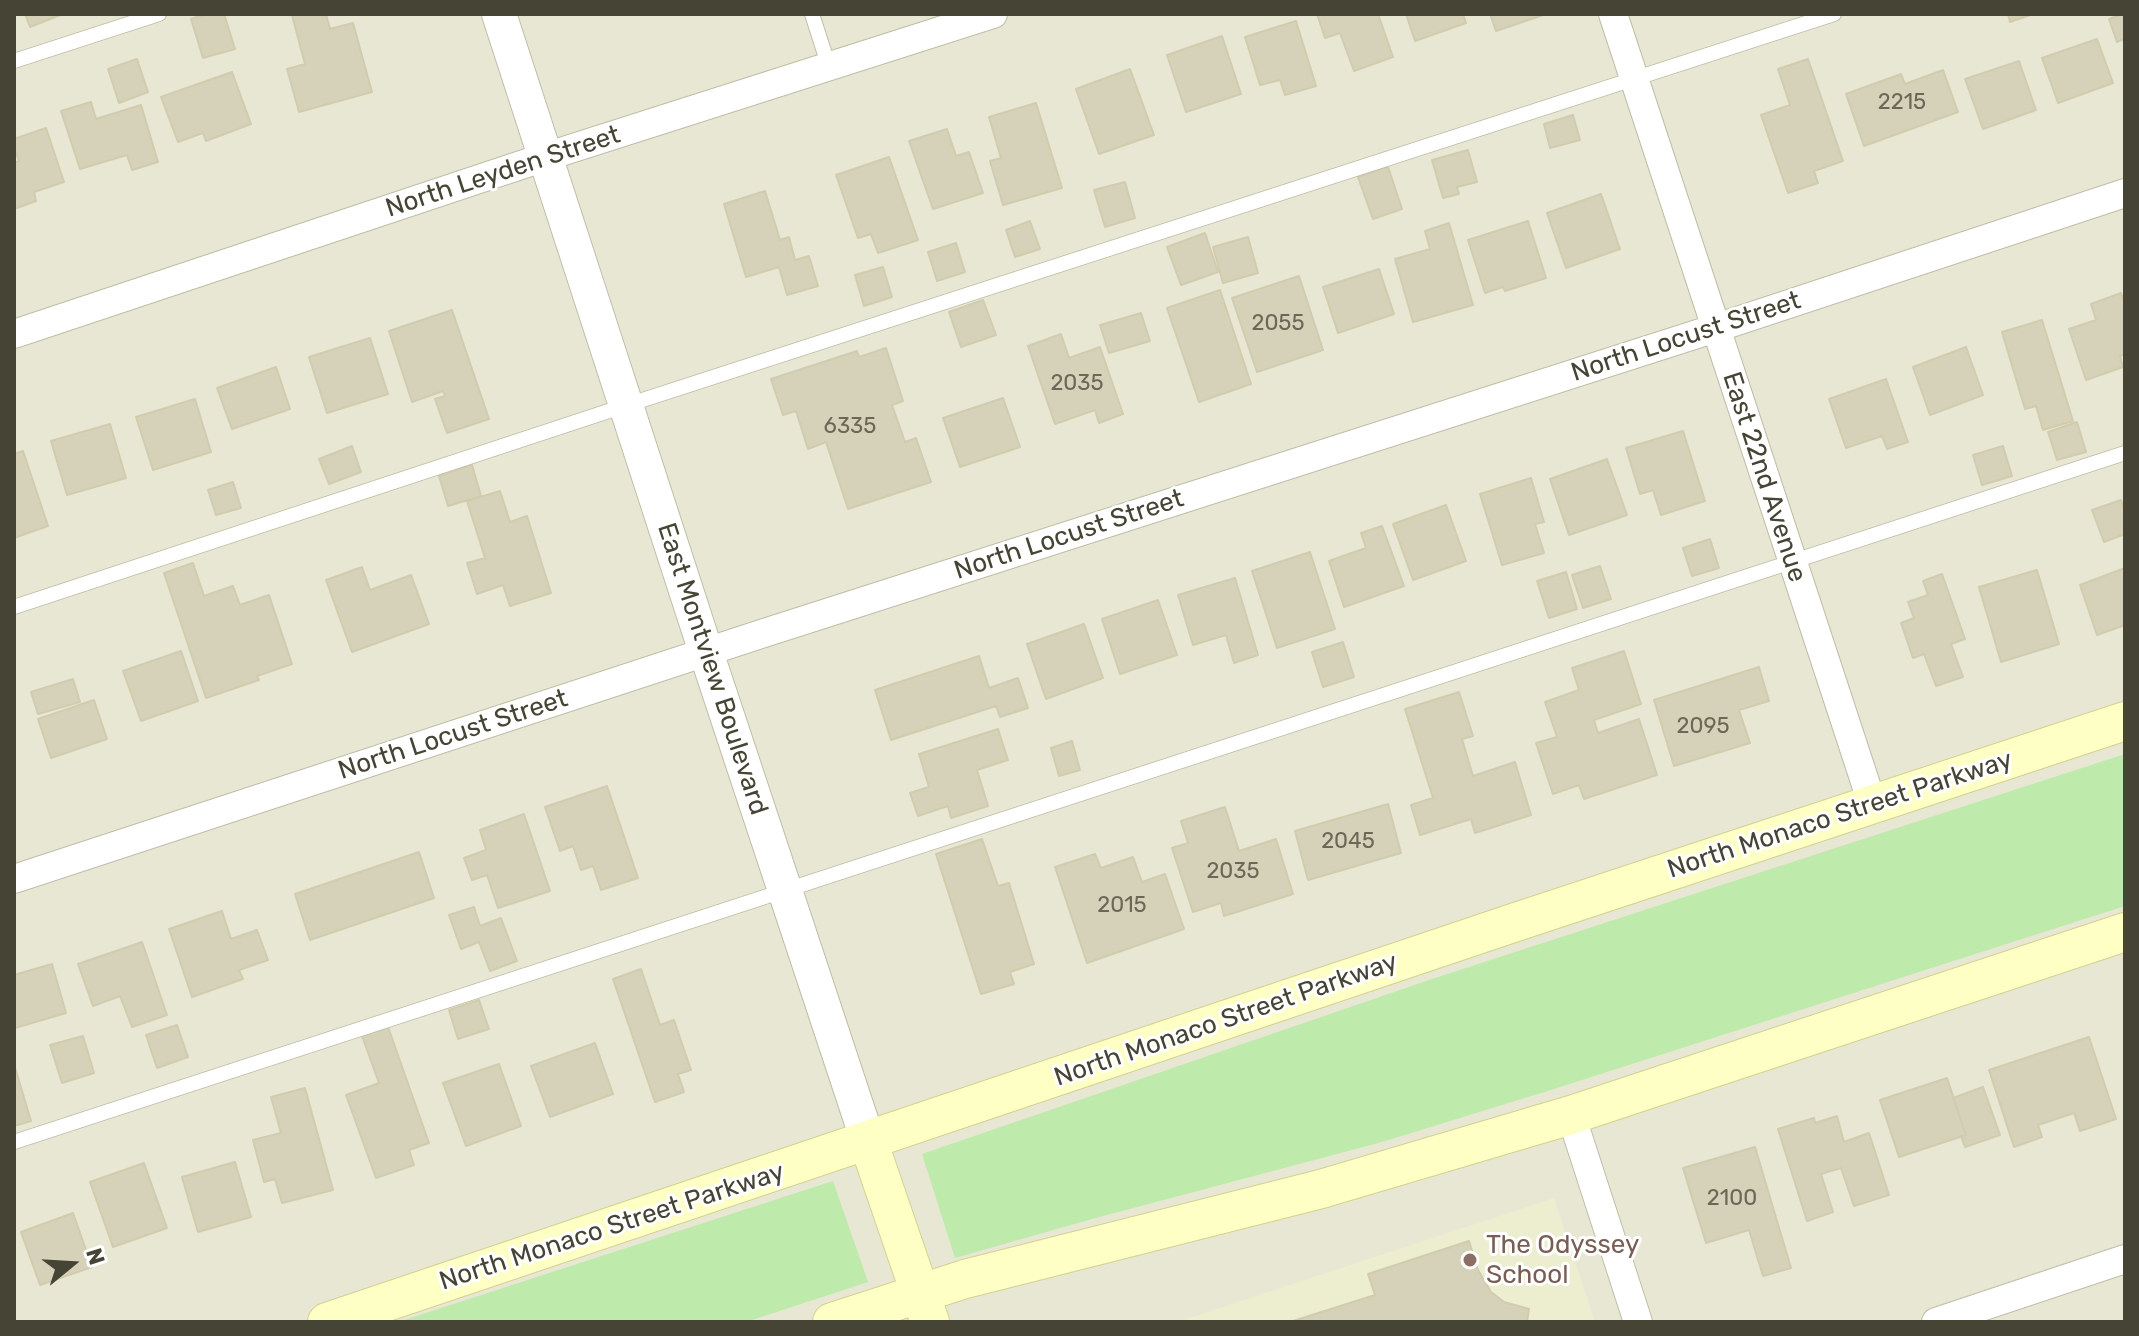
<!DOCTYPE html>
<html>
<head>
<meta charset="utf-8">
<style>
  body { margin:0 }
  #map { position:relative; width:2139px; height:1336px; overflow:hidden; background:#f4f3e5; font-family:Rubik,sans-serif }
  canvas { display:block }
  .frame { position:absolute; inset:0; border:16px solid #464435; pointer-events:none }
  .north { position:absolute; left:32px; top:1224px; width:80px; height:80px; -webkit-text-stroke:6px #fff; paint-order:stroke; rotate:72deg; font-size:22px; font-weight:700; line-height:32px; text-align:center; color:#464435 }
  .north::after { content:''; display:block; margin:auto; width:28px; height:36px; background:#464435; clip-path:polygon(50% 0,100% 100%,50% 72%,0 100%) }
</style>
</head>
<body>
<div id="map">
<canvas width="2139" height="1336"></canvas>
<div class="frame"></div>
<div class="north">N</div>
</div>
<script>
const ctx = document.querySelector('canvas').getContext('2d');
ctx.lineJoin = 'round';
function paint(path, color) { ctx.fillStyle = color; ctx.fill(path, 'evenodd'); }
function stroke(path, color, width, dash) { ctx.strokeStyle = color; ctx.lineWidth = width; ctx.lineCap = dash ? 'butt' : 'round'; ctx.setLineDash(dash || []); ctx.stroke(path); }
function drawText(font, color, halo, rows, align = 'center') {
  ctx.font = font + ' Rubik,sans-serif'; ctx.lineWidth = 6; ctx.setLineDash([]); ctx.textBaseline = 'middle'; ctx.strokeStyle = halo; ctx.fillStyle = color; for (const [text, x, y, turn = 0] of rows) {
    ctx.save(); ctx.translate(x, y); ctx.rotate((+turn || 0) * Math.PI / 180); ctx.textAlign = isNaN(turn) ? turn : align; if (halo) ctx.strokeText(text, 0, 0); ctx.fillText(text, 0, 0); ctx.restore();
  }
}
paint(new Path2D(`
  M14 14H2125V1322H14Z`), '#e8e7d3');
paint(new Path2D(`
  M1554 1198 1595 1322H1177Z`), '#ededcf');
paint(new Path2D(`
  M2125 754V906L1554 1089 1382 1142 1092 1219 955 1258 922 1154 1432 979Z
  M833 1181 868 1282 746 1322H398Z`), '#beeaac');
const building = new Path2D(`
  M25 14H63L30 27Z
  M206 14H224L235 49 203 58 191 19Z
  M296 14H326L330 29 353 23 372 92 299 112 287 69 305 64 292 15Z
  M1317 14H1378L1393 57 1354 71 1340 33 1325 38Z
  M1406 14H1463L1466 23 1415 41Z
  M1490 14H1546L1496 31Z
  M2008 14H2033L2010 22Z
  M2123 14H2125V43L2124 39 2117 42 2109 19Z
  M1296 21 1316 86 1285 95 1280 80 1260 85 1245 37Z
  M1222 36 1241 94 1186 112 1167 55Z
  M2097 39 2113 83 2058 103 2042 58Z
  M137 59 148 92 119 103 108 69Z
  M1808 59 1843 161 1814 171 1818 183 1788 193 1761 115 1790 105 1778 69Z
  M2019 61 2036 110 1983 129 1965 79Z
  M1130 69 1154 135 1099 154 1076 89Z
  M1943 70 1958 112 1864 146 1846 94 1901 74 1905 84Z
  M232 72 251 124 206 141 203 133 178 142 161 97Z
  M91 102 96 119 141 105 158 162 132 170 127 155 80 169 61 111Z
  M1036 103 1062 188 1003 205 990 161 1001 158 989 117Z
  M1573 115 1580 140 1550 148 1544 124Z
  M46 128 64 182 34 192 36 201 14 209V163L19 161 14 147V139Z
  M947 129 956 156 969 152 983 193 933 209 909 141Z
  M1468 150 1477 182 1457 187 1459 194 1443 198 1432 160Z
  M889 157 918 240 878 253 871 234 858 238 836 175Z
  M1388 167 1402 209 1373 219 1358 177Z
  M1125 182 1135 218 1105 227 1094 190Z
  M765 191 780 240 789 237 795 260 809 256 818 286 787 295 779 267 746 277 724 204Z
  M1601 194 1620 249 1566 268 1547 213Z
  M1030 221 1040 249 1015 257 1006 230Z
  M1528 221 1546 278 1505 291 1503 287 1485 293 1468 240Z
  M1449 223 1473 305 1413 322 1395 259 1430 249 1425 231Z
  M1205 233 1218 272 1181 285 1167 247Z
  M1248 237 1258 273 1223 283 1213 247Z
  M956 243 965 272 937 281 928 252Z
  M883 267 892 297 864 306 855 275Z
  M1379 269 1394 314 1338 333 1323 287Z
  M1299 276 1323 350 1257 372 1232 298Z
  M1220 290 1251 384 1199 402 1167 308Z
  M2121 293 2125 306V354L2120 356 2123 367 2086 380 2069 329 2096 320 2091 304Z
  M983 300 996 335 961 347 949 312Z
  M452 310 489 419 447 433 435 399 445 396 443 391 412 402 389 331Z
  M1141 313 1150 341 1109 353 1100 325Z
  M2042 320 2073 421 2043 430 2036 406 2025 409 2002 332Z
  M1061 334 1069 358 1100 347 1123 414 1099 423 1095 410 1055 424 1028 346Z
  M370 338 388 394 327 413 309 357Z
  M1966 347 1983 395 1930 415 1913 367Z
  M886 348 903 401 892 405 905 442 916 438 931 482 848 509 826 442 808 449 796 411 783 415 771 379 857 351 859 357Z
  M276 367 290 409 232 429 217 388Z
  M1886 379 1908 442 1887 449 1882 436 1846 448 1829 399Z
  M1003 398 1020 447 960 467 943 418Z
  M195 399 211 452 153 470 136 417Z
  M2077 422 2086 452 2057 460 2048 432Z
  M110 424 126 478 67 495 51 441Z
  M1683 431 1705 501 1661 515 1653 490 1640 494 1626 448Z
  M352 446 361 472 329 484 319 459Z
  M2003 446 2012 476 1982 485 1973 455Z
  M23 451 48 526 14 538V454Z
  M1607 459 1627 515 1569 535 1550 479Z
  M472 465 481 496 448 506 439 476Z
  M1531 478 1544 522 1535 524 1544 553 1502 565 1480 494Z
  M233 482 241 508 216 515 208 490Z
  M500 491 510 522 527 516 551 593 510 606 503 585 477 594 467 563 485 558 467 501Z
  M2121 500 2125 512V534L2104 542 2092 510Z
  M1446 505 1466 561 1413 580 1393 524Z
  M1382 526 1404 586 1344 607 1329 561 1366 548 1361 533Z
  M1710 539 1719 568 1692 576 1683 548Z
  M1310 552 1335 629 1277 648 1252 571Z
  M193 563 204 596 233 586 240 605 269 595 292 664 257 676 259 680 206 698 164 573Z
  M1600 566 1611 599 1583 608 1572 575Z
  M362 567 370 590 411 575 429 624 352 652 326 580Z
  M2125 568V625L2097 635 2080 585Z
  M2037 570 2059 644 2001 662 1979 587Z
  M1566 572 1577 609 1549 618 1537 581Z
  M1942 574 1965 639 1951 644 1963 677 1936 686 1924 654 1913 658 1901 623 1914 618 1908 602 1928 595 1923 581Z
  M1235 578 1258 655 1234 663 1226 635 1193 645 1178 595Z
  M1158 600 1177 655 1120 674 1102 619Z
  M1084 624 1103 678 1046 699 1027 644Z
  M1343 642 1354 677 1323 687 1312 652Z
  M181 651 198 701 141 721 123 671Z
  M1624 651 1641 704 1594 720 1598 733 1639 719 1657 775 1584 799 1579 785 1553 794 1536 743 1557 737 1545 702 1579 690 1572 668Z
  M979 656 989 688 1018 678 1028 708 1000 717 996 706 891 740 875 690Z
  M1759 667 1769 701 1739 710 1750 743 1674 766 1654 700Z
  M73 679 80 702 38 714 31 692Z
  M1459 692 1473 736 1462 739 1473 776 1515 762 1531 815 1475 833 1471 819 1420 835 1411 805 1433 798 1405 709Z
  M94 700 107 739 51 758 38 719Z
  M998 729 1008 760 977 770 988 806 951 818 948 806 918 816 910 793 929 787 919 754Z
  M1072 741 1080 770 1059 776 1051 748Z
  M607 786 638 878 601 890 593 866 581 870 573 846 560 851 545 807Z
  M1388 804 1401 853 1308 880 1295 831Z
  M1225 807 1239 851 1276 839 1293 894 1224 916 1221 903 1193 912 1172 848 1188 843 1181 821Z
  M524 814 550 891 498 908 487 875 472 880 464 858 486 850 480 830Z
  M982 839 998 886 1009 883 1034 964 1010 972 1014 984 981 994 936 854Z
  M419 852 434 898 310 940 295 894Z
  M1095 854 1101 868 1133 857 1142 882 1165 874 1184 929 1087 963 1055 867Z
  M474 907 480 926 501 918 517 961 490 971 479 942 461 949 449 915Z
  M222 911 231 939 257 930 268 960 239 970 243 979 192 997 169 929Z
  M142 942 167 1015 132 1027 120 996 93 1006 78 964Z
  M52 964 66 1013 15 1028 14 975Z
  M641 969 660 1025 674 1020 691 1070 678 1074 684 1092 655 1102 613 979Z
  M479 1000 489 1029 458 1039 449 1010Z
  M177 1025 188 1057 157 1068 146 1035Z
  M388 1027 429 1143 409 1150 414 1165 376 1178 346 1095 379 1083 362 1036Z
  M83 1036 94 1073 62 1083 50 1045Z
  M2089 1037 2116 1119 2080 1131 2074 1113 2038 1125 2042 1137 2014 1147 1989 1070Z
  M595 1043 613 1094 550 1117 531 1066Z
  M14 1064 31 1121 14 1126Z
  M499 1064 521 1126 466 1146 443 1083Z
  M1947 1078 1966 1135 1899 1157 1880 1100Z
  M1983 1087 2000 1135 1965 1147 1961 1136 1966 1135 1953 1098Z
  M305 1088 333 1190 282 1203 275 1179 264 1182 253 1140 281 1133 271 1097Z
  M1837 1116 1844 1142 1869 1133 1889 1195 1854 1206 1841 1168 1821 1174 1833 1212 1807 1221 1778 1129 1814 1118 1815 1123Z
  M1755 1147 1791 1268 1763 1276 1749 1230 1706 1243 1683 1168Z
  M235 1162 251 1217 198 1232 182 1177Z
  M144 1163 167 1228 113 1247 90 1182Z
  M73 1213 92 1267 40 1285 21 1232Z
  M1469 1241 1478 1270 1491 1292 1504 1302 1529 1309 1527 1322H1290L1375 1295 1368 1274Z`);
paint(building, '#d6d2ba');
stroke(building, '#d1ccad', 2);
const service = new Path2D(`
  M812 14 829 67
  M14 61 159 14
  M14 607 627 405 1834 14
  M14 1142 2125 453`);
const minor = new Path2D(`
  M1613 14 1872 803
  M14 334 545 157 993 14
  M14 879 761 634 1716 328 2125 193
  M1571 1115 1638 1322
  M1936 1322 2125 1259`);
const tertiary = new Path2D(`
  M499 14 706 652 868 1141`);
const secondary = new Path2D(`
  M868 1141 930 1322
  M327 1322 1516 922 2125 721
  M832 1322 965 1279 1321 1189 1571 1115 2125 932`);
stroke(service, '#bfbea8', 16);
stroke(minor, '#bfbea8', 30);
stroke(tertiary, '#bfbea8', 36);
stroke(secondary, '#d2d291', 40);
stroke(service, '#fff', 14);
stroke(minor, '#fff', 28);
stroke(tertiary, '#fff', 34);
stroke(secondary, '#feffc4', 38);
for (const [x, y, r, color] of [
  [1470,1260,8,"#8d6e63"]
]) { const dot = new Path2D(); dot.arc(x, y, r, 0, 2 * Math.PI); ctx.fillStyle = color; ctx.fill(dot); stroke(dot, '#fff', 3); }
drawText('22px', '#6a6856', null, [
  ["2215",1902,103],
  ["2055",1278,324],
  ["2035",1077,384],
  ["6335",850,427],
  ["2095",1703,727],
  ["2045",1348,842],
  ["2035",1233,872],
  ["2015",1122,906],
  ["2100",1732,1199]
]);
drawText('26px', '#464435', '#fff', [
  ["North Leyden Street",503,172,-18],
  ["North Locust Street",1686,337,-18],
  ["East 22nd Avenue",1764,477,72],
  ["North Locust Street",1069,535,-18],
  ["East Montview Boulevard",712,669,72],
  ["North Locust Street",453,735,-18],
  ["North Monaco Street Parkway",1840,815,-18],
  ["North Monaco Street Parkway",1226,1020,-19],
  ["North Monaco Street Parkway",612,1227,-18]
]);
drawText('26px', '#785e54', '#fff', [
  ["The Odyssey",1486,1245],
  ["School",1486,1275]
], 'left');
</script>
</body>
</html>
